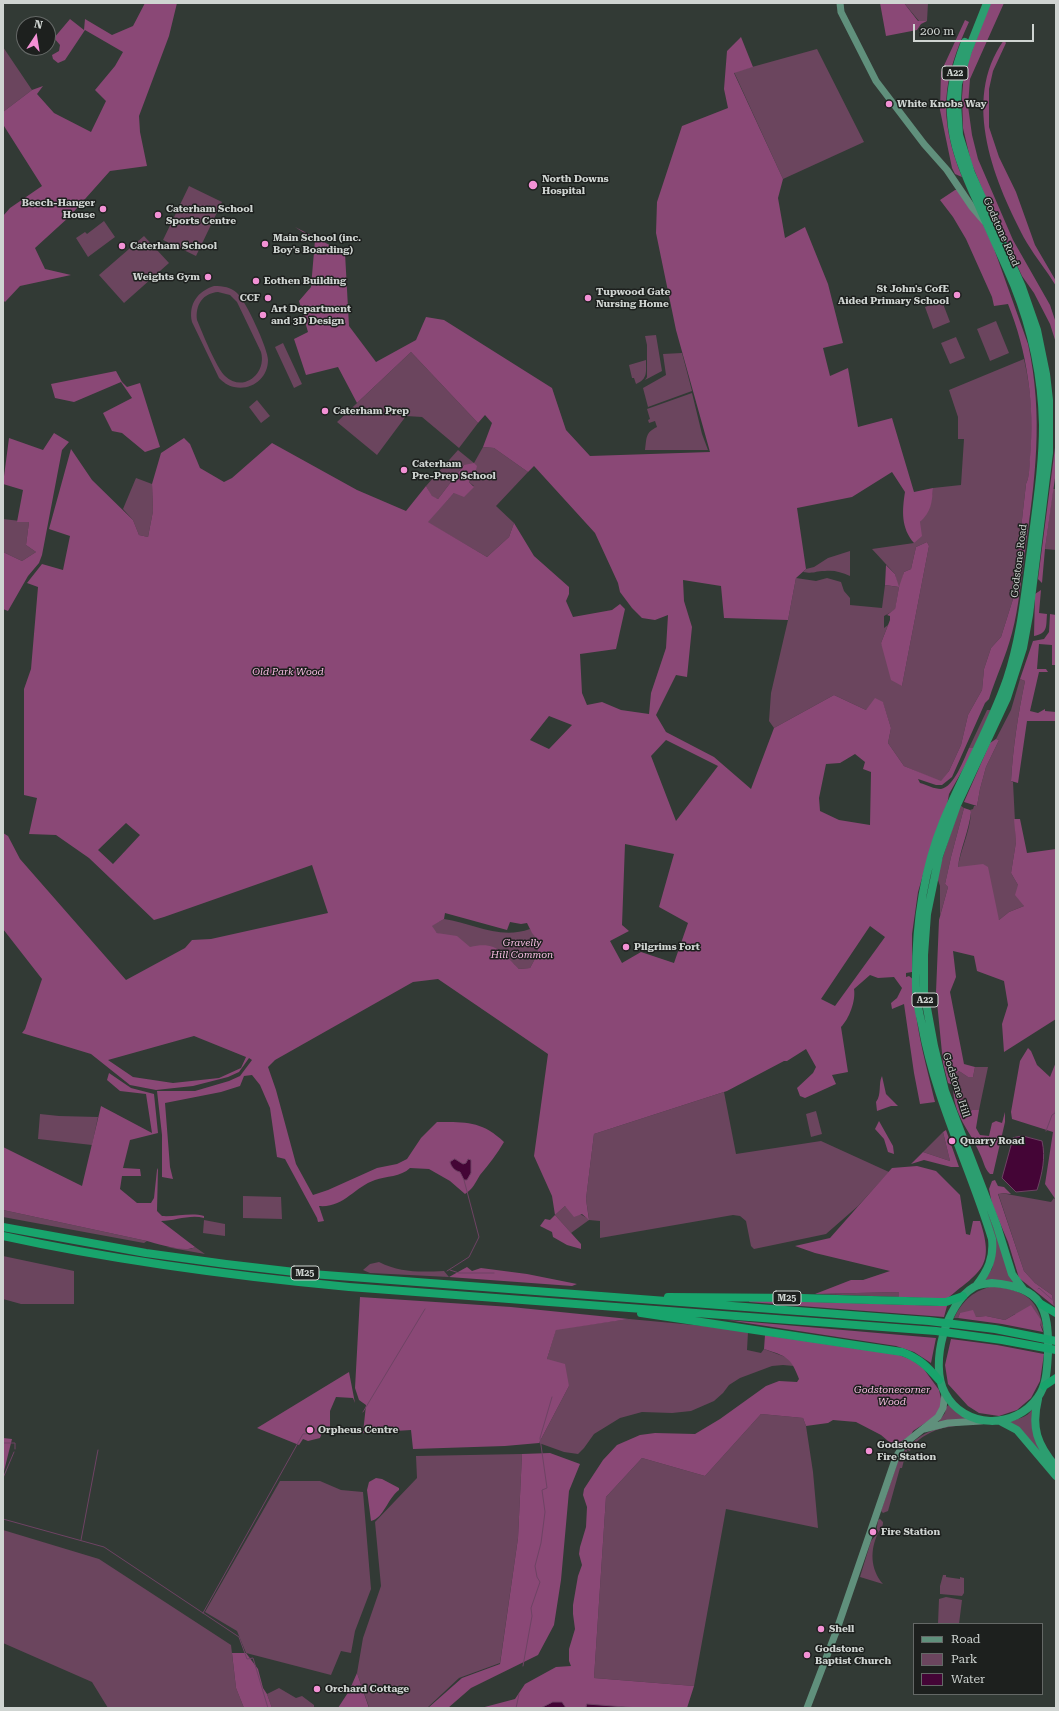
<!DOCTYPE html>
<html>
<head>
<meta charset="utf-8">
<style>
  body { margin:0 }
  #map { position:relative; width:1059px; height:1711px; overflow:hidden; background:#323a35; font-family:"Roboto Serif",serif }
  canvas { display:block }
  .frame { position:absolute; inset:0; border:4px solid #cfd4d1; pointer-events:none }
  .legend { position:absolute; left:913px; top:1623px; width:130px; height:72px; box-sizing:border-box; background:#1d201e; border:1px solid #646866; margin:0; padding:5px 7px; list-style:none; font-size:12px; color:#cfd4d1 }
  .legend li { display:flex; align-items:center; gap:8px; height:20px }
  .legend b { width:20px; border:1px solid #646866 }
  .north { position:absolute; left:16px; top:16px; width:40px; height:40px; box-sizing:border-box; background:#1d201e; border:1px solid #646866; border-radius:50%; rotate:12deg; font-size:11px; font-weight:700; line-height:16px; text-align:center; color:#cfd4d1 }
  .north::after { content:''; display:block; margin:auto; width:14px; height:18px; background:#f391d5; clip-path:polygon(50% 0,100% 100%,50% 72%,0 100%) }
  .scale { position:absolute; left:913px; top:24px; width:121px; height:18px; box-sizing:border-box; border:2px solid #cfd4d1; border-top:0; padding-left:5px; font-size:12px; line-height:14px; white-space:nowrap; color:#cfd4d1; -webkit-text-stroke:3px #1d201e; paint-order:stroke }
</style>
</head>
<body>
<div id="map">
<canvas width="1059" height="1711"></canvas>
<div class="frame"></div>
<ul class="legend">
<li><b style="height:5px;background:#60907c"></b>Road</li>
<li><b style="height:11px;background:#6b455e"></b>Park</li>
<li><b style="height:11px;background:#440536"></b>Water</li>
</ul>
<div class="north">N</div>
<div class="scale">200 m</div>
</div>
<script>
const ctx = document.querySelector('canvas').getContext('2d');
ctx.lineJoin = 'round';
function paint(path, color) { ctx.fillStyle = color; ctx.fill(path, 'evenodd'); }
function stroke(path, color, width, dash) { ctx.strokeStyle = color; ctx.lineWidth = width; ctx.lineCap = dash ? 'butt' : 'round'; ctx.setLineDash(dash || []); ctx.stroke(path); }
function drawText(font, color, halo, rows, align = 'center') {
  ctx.font = font + ' "Roboto Serif",serif'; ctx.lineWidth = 3; ctx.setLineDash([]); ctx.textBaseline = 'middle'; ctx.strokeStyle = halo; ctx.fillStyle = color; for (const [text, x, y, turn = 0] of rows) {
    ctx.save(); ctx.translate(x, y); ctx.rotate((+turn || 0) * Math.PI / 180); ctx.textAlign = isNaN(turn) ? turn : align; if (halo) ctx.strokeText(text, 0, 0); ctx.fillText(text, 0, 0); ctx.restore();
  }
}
paint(new Path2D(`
  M904 3H928L927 21H919Z
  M3 47 32 90 3 112Z
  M817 49 864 142 783 179 734 72Z
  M189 186 222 202 196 256 163 240Z
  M104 221 115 237 88 257 76 238 85 232 87 234Z
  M144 236 169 263 124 303 99 275Z
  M214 286C223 286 231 287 237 293 246 301 268 349 268 360 268 378 252 391 234 387 228 386 223 382 219 378L192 322C188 304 198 291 214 286ZM218 292 230 295 237 302 261 352C267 374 243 393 225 376 217 369 202 332 197 320 195 305 203 293 218 292Z
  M942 301 950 322 933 329 925 307Z
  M996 321 1009 353 990 361 977 329Z
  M656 335 662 371 645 380 647 377V345L645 336Z
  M956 337 965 358 950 364 941 343Z
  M283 343 302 384 294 388 275 347Z
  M411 352 478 423 459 448 422 417 406 416 377 455 337 422Z
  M682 353 692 391 648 407 643 388 666 375 663 354Z
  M1024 359C1032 394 1033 425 1030 460 1029 469 1030 475 1026 484L1013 599 1001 637 991 648 984 669 982 690 968 715 961 745 949 771 941 782 904 766 888 743 891 728 883 703 866 710 834 695 774 728 769 721 771 693 788 620 796 578 816 581 827 578 841 582 844 591 850 598V605L882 608 885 585 898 587 895 574 872 549 914 543 920 522 932 496 933 488 961 485 964 439H958V417L949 390ZM927 542 929 546 902 686 881 643 888 625 884 628V616L895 610 899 587 901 584 904 572 911 569 916 547Z
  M646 360C646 372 648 379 636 384L634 378H632L629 365Z
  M692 393 702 434 708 450H645C647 437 645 433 657 427L655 421 649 423 648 420 650 419 647 409Z
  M257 400 270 416 261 423 249 407Z
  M483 447 494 448 528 472 496 506 514 523 509 537 487 557 427 522 454 493 474 486 469 482 476 470 464 465 438 499 432 497 426 486 458 450 474 463Z
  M136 478 152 484 153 511 148 537 139 535 133 520 123 509Z
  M1053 489H1056V550L1045 549Z
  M3 519 29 522 26 545 36 552 22 561 3 552Z
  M850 551V576C841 572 834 570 825 571 814 571 815 574 803 572L806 569 814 567 828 558Z
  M1020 679 1025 681C1018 714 1013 747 1011 781L1013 782 1016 842 1011 873 1018 885 1024 906 1009 912 999 920 958 868C959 854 974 821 970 810L973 809 974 806H977L980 789 986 767 999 740 996 739 1011 710Z
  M987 710H990L991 712 975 748H969Z
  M960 805 964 808 951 857 945 884 948 887 940 916V886L937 877 938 872Z
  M444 919C473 923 499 940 530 929L539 942 537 955 530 968 519 969 499 949 471 948 437 933 431 926Z
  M975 1067H988L979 1110H972L966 1116C964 1108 964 1096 956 1092L955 1075 959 1071 968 1077H973Z
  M724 1092 736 1154 821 1141 889 1172 858 1206 826 1234 754 1249 751 1246 746 1221 740 1216 733 1215 600 1238V1221L589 1220 571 1233 555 1215 565 1206 589 1219 586 1199 594 1134Z
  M816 1111 822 1134 811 1137 806 1114Z
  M40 1114 59 1116 98 1117 92 1145 38 1139Z
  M943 1132 950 1161 923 1152Z
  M998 1193H1001L1051 1202 1054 1198 1056 1200V1308L1054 1306 1052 1295 1035 1283 1024 1271Z
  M243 1196 281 1197 282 1219 243 1218Z
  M985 1206 1017 1285 983 1282 992 1269 994 1258Z
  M3 1210 147 1241 144 1243 3 1217Z
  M204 1220 225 1224V1236L203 1233Z
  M166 1247 191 1249 195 1247 205 1254Z
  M3 1256 74 1271V1304H21L3 1299Z
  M379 1262C401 1273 420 1272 444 1271L449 1277 370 1273 363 1270 370 1264Z
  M994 1286C1029 1292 1037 1299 1045 1333L1040 1324 1015 1314 1005 1320 986 1316 976 1317 960 1313 958 1318H954C963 1300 974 1290 994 1286Z
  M899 1292V1297L815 1294Z
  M629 1319 705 1326 748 1332 747 1350 761 1353 764 1349 788 1358 794 1366 783 1365 772 1366 740 1378 729 1385 723 1393 714 1401 691 1411 672 1413 642 1412 620 1418 594 1434 584 1448 578 1454 564 1452 539 1443 569 1386 547 1359 556 1329Z
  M950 1404 975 1421 939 1422V1421L945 1413 946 1407Z
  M1032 1409 1041 1449 1039 1451 1007 1422C1016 1419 1028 1418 1032 1409Z
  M761 1414 803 1418 806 1426 813 1472 818 1528 726 1509 694 1686 594 1678 606 1497 642 1458 705 1476Z
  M965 1424C957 1427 948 1426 940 1429 929 1432 915 1440 910 1451L907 1450 906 1454 903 1452C923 1430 937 1427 965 1424Z
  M902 1453 905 1456 902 1468H900L888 1511 883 1513 881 1511 898 1461Z
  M522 1454 518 1538 500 1663 459 1678 427 1708 369 1707 357 1673 363 1638 381 1586 375 1522 417 1478 416 1456Z
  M280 1481H320L341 1490 363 1492 371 1589 355 1631 351 1653 341 1651 331 1675 246 1653 237 1631 205 1612Z
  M880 1519 883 1522C883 1527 881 1528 878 1533 870 1550 870 1569 883 1584L860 1577 871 1541 876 1535 878 1520Z
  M3 1530 99 1559 231 1645 236 1688 244 1708H108L92 1682 3 1643Z
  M943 1575H946V1577L960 1579V1577L964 1578V1593L962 1596 940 1594V1586Z
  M946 1597 962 1600 959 1624H938L939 1599Z
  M279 1688 296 1698 302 1696 314 1705V1708H272L267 1694Z`), '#6b455e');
paint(new Path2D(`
  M145 3H177L169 36 139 116 140 132 147 166 110 171 69 217 35 248 45 269 71 275 20 286 5 302 3 300V216L10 208 42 186 4 126H3V112L32 90 43 86 37 94 54 113 91 132 106 101 95 90 115 66 123 52 85 30 65 60 58 63 53 59 52 55 59 51 60 45 54 38 70 19 84 30 85 19 112 35 133 26Z
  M880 3H904L918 21H927L921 24 917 30 886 36Z
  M990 3H1004L970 79 968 106 972 135 978 159 1013 240 1050 305 1056 323V343L1050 324 1034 293 1022 276 985 196 971 162 963 128 962 97 964 72Z
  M965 20 969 22C942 80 938 117 962 177L955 174 952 168 940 110 941 72Z
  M741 37 753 67 734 73 783 179 778 198 785 238 805 227 828 284 843 343 823 348 830 376 848 368 858 427 892 418 914 492 933 488C932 503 931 512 920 522L922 536 914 543C901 528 902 511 905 492L892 472 852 497 797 508 806 569 796 578 788 620 724 618 721 586 683 580 684 601 692 627 687 677 676 675 656 715 666 732 714 757 751 789 774 728 834 695 866 710 875 698 883 702 891 728 888 743 904 766 941 781 949 771 961 745 968 715 982 690 984 669 991 648 1001 637 1013 599 1026 484C1030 475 1029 467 1030 457 1035 405 1027 351 1008 304L994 306 992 297 966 239 953 217 940 200 955 190H959L983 224 992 243 1028 344C1044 417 1035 480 1025 552 1021 579 1019 607 1012 633 1006 656 996 677 989 699L985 703 952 777 942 785H936L918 779 920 783C927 785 934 789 941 789 954 787 964 759 969 748H975L949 794 946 811 931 847 918 892 912 934V972L906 973V977L909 976 914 980C913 1021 926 1063 935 1102L920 1104 914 1073 904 1004 892 1009 891 1003 897 998 902 988 894 977 878 978 870 975 854 989C856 1001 849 1019 841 1027L848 1072 832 1075 836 1084 805 1098 800 1096 797 1088 813 1073 816 1067 806 1049 787 1061H784L727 1091 594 1134 586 1199 589 1220 582 1214 574 1217 565 1206 555 1215 581 1244V1249L567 1245 553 1237 552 1232 540 1226 545 1219 550 1220 555 1215 552 1196 534 1156 548 1054 438 979 413 982 275 1060 268 1067 276 1090 296 1164 313 1195 328 1190 377 1168 397 1164 407 1159 421 1138 437 1122C466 1122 482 1121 504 1142 497 1154 489 1164 480 1175 475 1183 473 1189 465 1194L450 1181 429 1169 410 1168C401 1177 386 1176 375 1180 354 1187 344 1208 319 1206L324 1221 318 1222 317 1218 285 1159 277 1157 270 1108 260 1085 252 1075 244 1076 240 1086 221 1092 165 1103 170 1167 173 1179 162 1177V1135L157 1091H195L229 1081 240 1076 252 1060 249 1058 239 1072 228 1077 193 1086 156 1090 130 1085 91 1054 22 1033 25 1029 42 979 3 929V833L8 836 20 859 126 980 185 948 192 940 211 939 328 913 312 865 164 917 154 920 89 858 56 835 29 834 37 798 24 795V689L31 669 38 587 27 583 42 564 63 570 70 536 49 529 71 449 92 480 133 520 139 535 148 537 153 511 152 484 161 453 184 438 190 444 200 468 224 482 232 478 272 443 357 490 406 511 426 486 432 496 438 499 464 465 474 463 477 466 476 470 469 482 474 487 464 497 454 493 428 522 487 557 509 537 514 523 534 556 569 587V594L566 601 573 617 612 610 620 604 625 609 616 649 580 654 582 693 587 705 602 702 621 710 649 714 651 693 666 648 668 615 655 620 642 618 632 608 620 592 618 583 595 533 534 466 528 472 494 448 483 447 492 423 485 415 478 423 411 352 357 403 338 367 306 375 294 339 308 332 299 301 311 287 315 240 295 227 345 253 349 326 376 362 416 340 426 317 444 320 552 388 566 430 590 456 710 452 676 330 656 233 657 202 682 126 728 108 724 89 727 51ZM549 716 572 725 549 749 530 740ZM666 740 718 766 676 821 651 756ZM855 754 865 762 863 769 871 772 870 825 839 820 820 811 819 798 826 764 840 763ZM126 823 140 835 113 864 98 850ZM625 844 674 854 659 907 688 923 674 963 641 952 622 963 610 941 629 931 622 925ZM445 913 507 930 510 922 521 924 527 923 532 933 539 942 537 955 530 968 519 969C502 952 496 941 470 947L457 936 437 933 432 926 444 919ZM870 926 885 937 835 1006 821 999ZM194 1036 246 1057 241 1068 219 1078 173 1083 133 1077 108 1060Z
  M1004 40 1006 43 993 71 989 89V127L999 157 1016 192 1035 245 1056 281V286C1047 271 1036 258 1027 243 995 184 960 101 1004 40Z
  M116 371 122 382 127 387 140 383 160 447 145 452 122 433 112 431 103 413 132 398 121 382 74 402 55 398 51 384Z
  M54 433 69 442 62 450 42 555 39 563 28 576 8 611 3 609V552L22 561 36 552 26 545 29 522H17L23 490 3 484 9 438 43 450Z
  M1056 440V471L1045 549 1042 583 1038 579Z
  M927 542 929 546 902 686 891 680 881 643 890 620V616L887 615 895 609 899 587 885 585 886 565 895 574 899 587 904 572 911 569 916 547Z
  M1041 590 1039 613 1047 614C1046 627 1048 633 1034 636L1035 594Z
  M1050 614 1056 615V665H1052V645L1039 644 1037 669H1046L1048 672H1039L1030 711 1038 713 1045 709V711L1056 712V721H1027L1018 783 1011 781C1013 748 1018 714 1025 681L1020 679 1033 641 1044 639 1049 632Z
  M996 739 999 740 986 767 980 789 977 806 964 802 990 743Z
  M964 808 970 810 971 812C969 831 960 849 958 867L983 864 988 867 999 920 1009 912 1024 906 1015 895 1018 885 1011 873 1016 842 1014 819H1020L1027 853 1056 849V1019L1004 1052 1002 1024 1008 1005 1004 981 977 971 974 956 953 951 956 977 950 992 964 1064 975 1067 973 1077H968L959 1071 955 1075 956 1092C964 1096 964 1107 966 1116L972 1110H979L976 1128 980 1135 989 1136 992 1123 996 1121 1002 1123 1005 1112V1122L993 1174H990C984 1168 984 1162 980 1154 969 1128 953 1116 953 1085L948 1083 943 1063 936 992 939 920 948 887 945 884 951 857Z
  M1028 1048 1031 1051 1037 1065 1050 1077 1056 1062V1200L1045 1184 1053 1132 1012 1119 1011 1112 1020 1061Z
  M109 1073 131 1088 154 1094 158 1133 130 1140 123 1168 140 1169 141 1176H122L120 1189 137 1203H151L154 1198 157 1170 158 1168 157 1211 162 1216C176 1217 191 1212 204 1216V1218C190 1214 175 1221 161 1221L195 1247C185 1253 158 1244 147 1241L3 1210V1147L82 1186 101 1106 152 1133 146 1094 120 1091 107 1080Z
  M882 1076 886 1094 898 1106H891L877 1111 876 1102C882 1094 878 1084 882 1076Z
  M879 1121 893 1146 894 1154 888 1152 884 1139 875 1129Z
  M946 1130 959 1167H951L924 1160 911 1164 923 1152 950 1161 943 1132Z
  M917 1166 936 1171 960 1195 966 1234 970 1235 973 1221H980C996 1269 978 1272 947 1299L899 1297V1292L815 1294 851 1280H863L890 1271 815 1253 795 1246 830 1238 892 1168Z
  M995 1180 998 1186 1004 1187 1011 1194 1001 1193 998 1194 1024 1271 1035 1283 1052 1295 1054 1306 1019 1278 1008 1242 992 1204 989 1189 992 1181Z
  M467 1267 472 1271 481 1268 527 1274 577 1284 572 1286 449 1277Z
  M360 1297 511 1307 629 1319 556 1330 547 1359 565 1364 569 1386 539 1443 505 1446 413 1449 411 1430 363 1433 366 1405 359 1400 355 1388Z
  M750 1300 947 1306 944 1317 749 1302Z
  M1031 1305 1041 1320 1040 1324 1043 1332 1002 1324 958 1318 960 1313 973 1310 976 1317 986 1316 1005 1320Z
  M727 1320 936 1338 931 1363 914 1352 896 1346Z
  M765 1335 899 1355 912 1360 923 1368 939 1390 942 1403 936 1416 913 1431 911 1435 894 1446 881 1435 856 1422 833 1420 828 1423 806 1426 803 1418 761 1414 705 1476 642 1458 606 1497 594 1678 694 1686 687 1708H481L515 1699 525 1684 556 1667 571 1666 569 1661V1649L575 1629 573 1614V1605L578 1576 582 1565 579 1554 580 1547 586 1527 587 1507 583 1495 584 1489 603 1460 617 1445 640 1435 655 1433 695 1434 720 1419 766 1386 779 1381 797 1382 799 1379C791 1357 786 1356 764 1349Z
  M951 1339 997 1345 1044 1354 1040 1381 1031 1398 1017 1410 999 1416 979 1413 968 1406 948 1384 945 1365Z
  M349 1372 355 1403 353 1398 336 1397 330 1411V1430H323L320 1438 308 1441 303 1439 299 1445 257 1428Z
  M3 1438 12 1439 3 1475Z
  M550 1453 580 1464 569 1491 561 1580 554 1625 538 1655 471 1688 448 1708H428L462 1678 500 1664 518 1538 522 1454Z
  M376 1478 382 1479 399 1488V1490C387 1499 384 1518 371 1521L367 1490 369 1482Z
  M232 1653H246L258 1669 263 1688 267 1694 272 1708H244L236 1688Z
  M357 1673 369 1708H338L349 1691Z`), '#8a4876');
const water = new Path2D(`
  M1023 1136 1042 1141C1046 1158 1042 1174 1037 1190L1016 1192 1002 1178 1013 1138Z
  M455 1159 463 1164 466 1163 468 1159 471 1160V1173L467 1180H464L460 1172C455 1171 451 1167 450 1162Z
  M553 1702H562L566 1708H541Z
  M587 1704 638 1708H586Z`);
paint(water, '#440536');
stroke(water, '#6e4364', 1);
stroke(new Path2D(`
  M1046 1131 1052 1115 1055 1113 1056 1107
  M1056 1266 1055 1270 1056 1276
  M450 1270 459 1273H494
  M447 1271 469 1257 479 1237 464 1180
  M1038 1289 1039 1288 1056 1303
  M363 1412 425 1309
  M3 1443H15V1449
  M3 1478 14 1452
  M3 1519 104 1547 239 1637 247 1659 253 1658 268 1708
  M81 1540 98 1450
  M203 1613 303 1434 328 1432
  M523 1666 532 1616 531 1608 540 1582 537 1577 535 1566 541 1543 545 1512 542 1490 547 1488 540 1438 552 1397
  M516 1708 519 1694`), '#6e4364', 1);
stroke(new Path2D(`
  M840 3 841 12 876 81 924 144 947 170 972 207 984 221
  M924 1429 948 1423 981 1421
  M807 1708 836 1632 896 1457 904 1444 938 1417 943 1408 945 1394`), '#60907c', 7);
stroke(new Path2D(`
  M987 3 968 51 958 84 957 102 959 135 971 173 1022 287 1037 330 1046 374 1049 400V453L1029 615 1023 648 1007 698 957 805 939 856 927 914 924 955V992L934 1046 945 1091 997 1226 1012 1274 1023 1289
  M965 42C956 66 949 90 951 115 952 145 964 172 976 199 988 228 1002 256 1014 285 1032 330 1042 376 1043 425 1043 467 1036 508 1031 550 1025 593 1021 637 1007 679 990 728 963 774 943 822 922 874 915 932 916 988 916 1000 919 1013 922 1025 935 1099 970 1167 992 1239 994 1258 988 1271 976 1286
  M992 1283C1042 1287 1049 1307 1048 1353 1047 1368 1047 1385 1038 1397 1015 1430 964 1429 945 1393 929 1365 946 1303 974 1287 979 1284 986 1284 992 1283Z
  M1038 1399C1031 1428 1037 1444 1056 1467
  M1000 1421 1017 1430 1056 1476`), '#2c9e70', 8);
stroke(new Path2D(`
  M3 1227 146 1253 226 1264 312 1274 929 1321 995 1329 1056 1341
  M3 1236C117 1261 233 1276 349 1287L936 1331 1002 1340 1056 1350
  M668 1297 802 1298 940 1302H946L963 1296
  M1041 1304 1056 1313
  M641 1313 902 1352C919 1358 928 1367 939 1380
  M1044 1386 1056 1378`), '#18a46c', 8);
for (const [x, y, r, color] of [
  [889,104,4,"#f391d5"],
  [533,185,5,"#f391d5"],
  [103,209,4,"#f391d5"],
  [158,215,4,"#f391d5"],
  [265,244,4,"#f391d5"],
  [122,246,4,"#f391d5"],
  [208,277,4,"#f391d5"],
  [256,281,4,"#f391d5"],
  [957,295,4,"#f391d5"],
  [268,298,4,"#f391d5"],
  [588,298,4,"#f391d5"],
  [263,315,4,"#f391d5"],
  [325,411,4,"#f391d5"],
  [404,470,4,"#f391d5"],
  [626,947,4,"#f391d5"],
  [952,1141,4,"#f391d5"],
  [310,1430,4,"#f391d5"],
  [869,1451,4,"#f391d5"],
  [873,1532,4,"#f391d5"],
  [821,1629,4,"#f391d5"],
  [807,1655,4,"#f391d5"],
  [317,1689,4,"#f391d5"]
]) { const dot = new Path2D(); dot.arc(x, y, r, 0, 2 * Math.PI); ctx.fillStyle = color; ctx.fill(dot); stroke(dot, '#1d201e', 1.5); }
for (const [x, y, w] of [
  [955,73,26],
  [925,1000,26],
  [305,1273,28],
  [787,1298,28]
]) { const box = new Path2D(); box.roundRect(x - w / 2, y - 7, w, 14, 3); ctx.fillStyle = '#1d201e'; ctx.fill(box); stroke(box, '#cfd4d1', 1); }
drawText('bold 9px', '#cfd4d1', null, [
  ["A22",955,73],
  ["A22",925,1000],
  ["M25",305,1273],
  ["M25",787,1298]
]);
drawText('bold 10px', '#cfd4d1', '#1d201e', [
  ["White Knobs Way",897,104],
  ["North Downs",542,179],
  ["Hospital",542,191],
  ["Beech-Hanger",95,203,"right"],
  ["House",95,215,"right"],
  ["Caterham School",166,209],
  ["Sports Centre",166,221],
  ["Main School (inc.",273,238],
  ["Boy's Boarding)",273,250],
  ["Caterham School",130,246],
  ["Weights Gym",200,277,"right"],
  ["Eothen Building",264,281],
  ["St John's CofE",949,289,"right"],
  ["Aided Primary School",949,301,"right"],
  ["Tupwood Gate",596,292],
  ["Nursing Home",596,304],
  ["CCF",260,298,"right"],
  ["Art Department",271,309],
  ["and 3D Design",271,321],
  ["Caterham Prep",333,411],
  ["Caterham",412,464],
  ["Pre-Prep School",412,476],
  ["Pilgrims Fort",634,947],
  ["Quarry Road",960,1141],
  ["Orpheus Centre",318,1430],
  ["Godstone",877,1445],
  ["Fire Station",877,1457],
  ["Fire Station",881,1532],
  ["Shell",829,1629],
  ["Godstone",815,1649],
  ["Baptist Church",815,1661],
  ["Orchard Cottage",325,1689]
], 'left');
drawText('10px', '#cfd4d1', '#1d201e', [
  ["Godstone Road",1001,232,66],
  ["Godstone Road",1019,561,-83],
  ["Godstone Hill",956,1085,72]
]);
drawText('italic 10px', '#f7bde2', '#1d201e', [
  ["Old Park Wood",288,672],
  ["Gravelly",522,943],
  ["Hill Common",522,955],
  ["Godstonecorner",892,1390],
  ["Wood",892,1402]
]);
</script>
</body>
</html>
